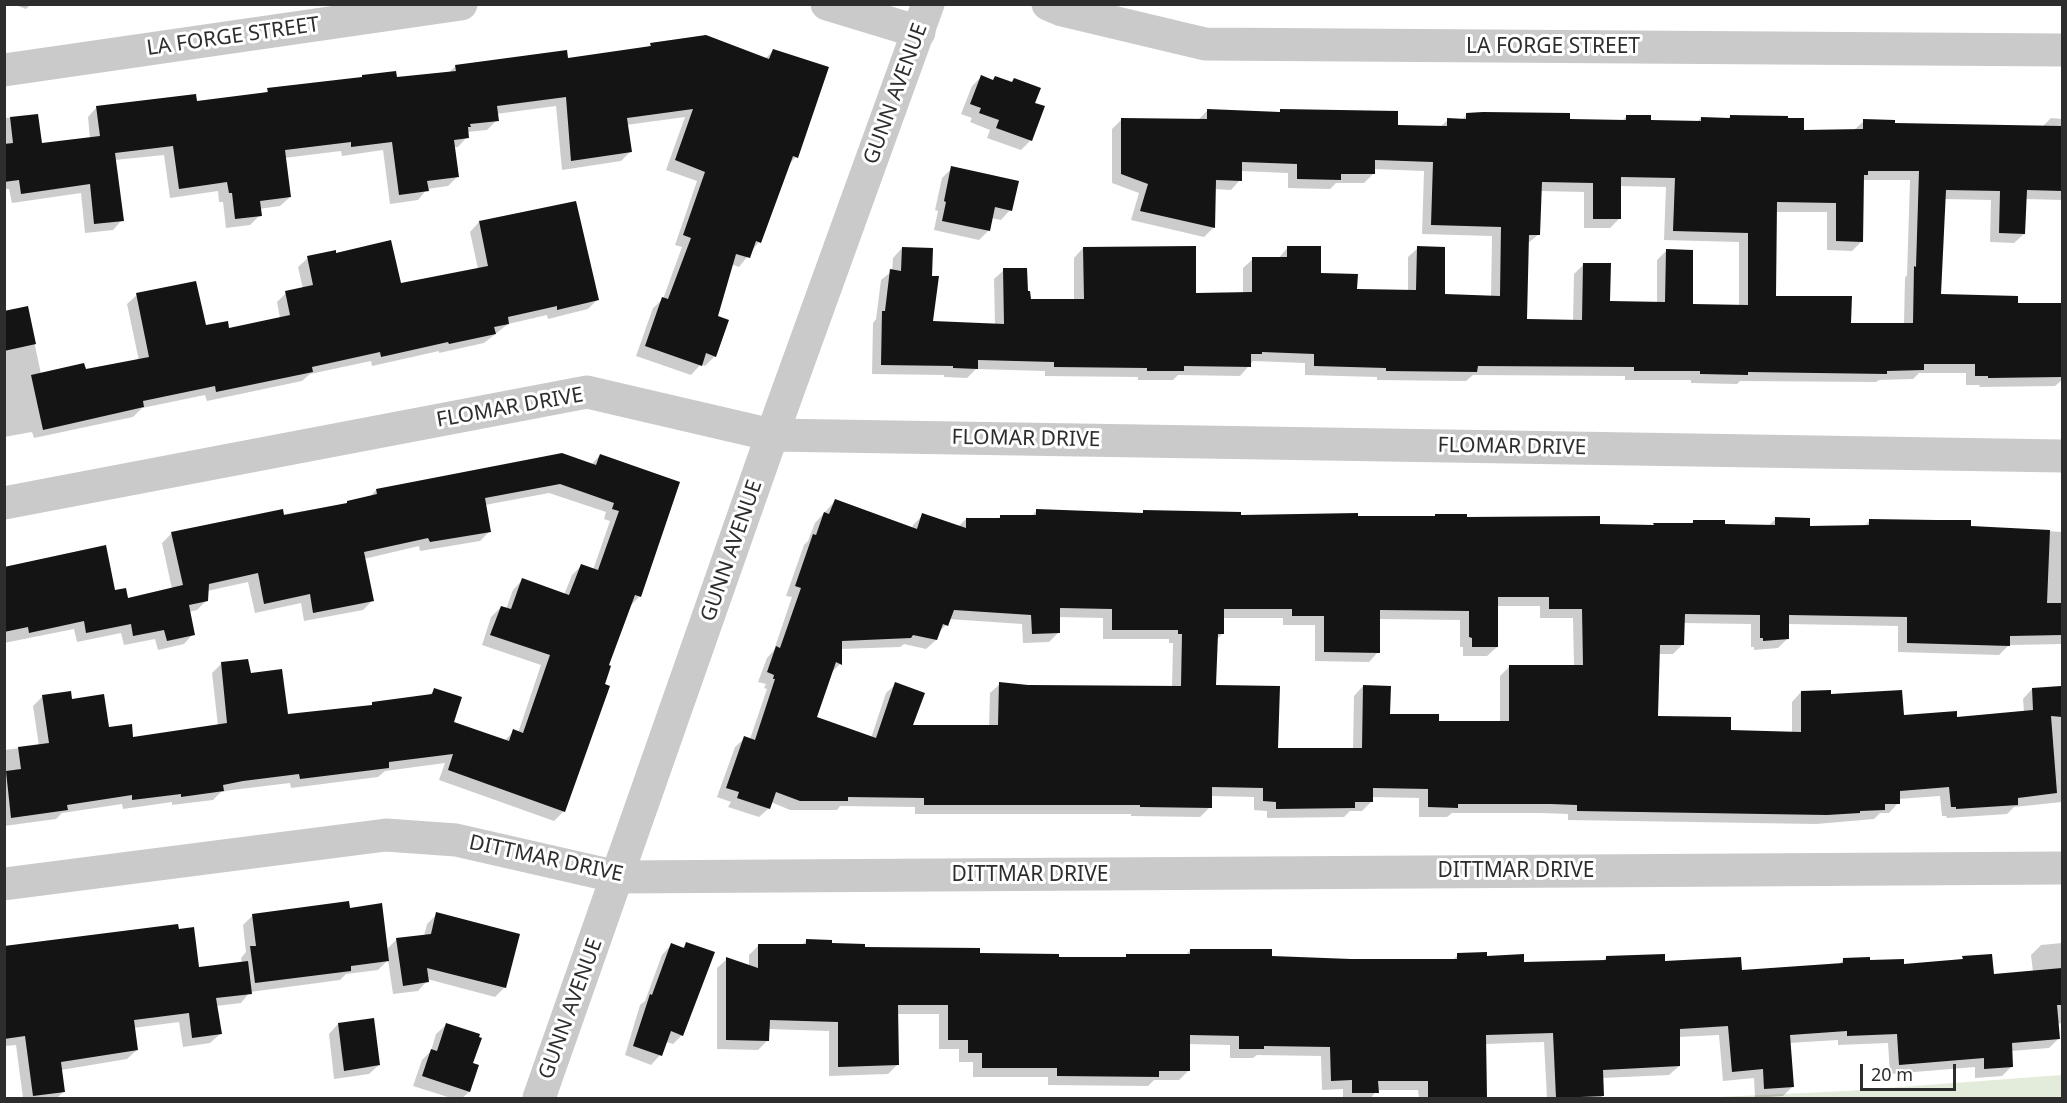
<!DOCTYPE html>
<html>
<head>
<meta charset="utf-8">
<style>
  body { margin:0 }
  #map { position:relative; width:2067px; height:1103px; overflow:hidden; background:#fff; font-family:"Noto Sans",sans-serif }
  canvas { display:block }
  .frame { position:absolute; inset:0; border:6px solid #2d2d2d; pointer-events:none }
  .scale { position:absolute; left:1860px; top:1064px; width:96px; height:27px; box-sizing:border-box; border:3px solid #2d2d2d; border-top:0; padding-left:8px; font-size:18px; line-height:21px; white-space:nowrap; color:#2d2d2d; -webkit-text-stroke:4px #fff; paint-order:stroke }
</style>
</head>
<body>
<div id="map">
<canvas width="2067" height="1103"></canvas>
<div class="frame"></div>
<div class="scale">20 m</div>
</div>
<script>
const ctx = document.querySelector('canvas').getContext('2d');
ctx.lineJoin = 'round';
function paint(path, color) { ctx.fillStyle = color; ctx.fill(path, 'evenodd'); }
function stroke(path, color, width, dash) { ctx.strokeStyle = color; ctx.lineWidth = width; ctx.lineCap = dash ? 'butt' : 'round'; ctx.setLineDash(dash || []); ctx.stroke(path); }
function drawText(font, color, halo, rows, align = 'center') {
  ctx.font = font + ' "Noto Sans",sans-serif'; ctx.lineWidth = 6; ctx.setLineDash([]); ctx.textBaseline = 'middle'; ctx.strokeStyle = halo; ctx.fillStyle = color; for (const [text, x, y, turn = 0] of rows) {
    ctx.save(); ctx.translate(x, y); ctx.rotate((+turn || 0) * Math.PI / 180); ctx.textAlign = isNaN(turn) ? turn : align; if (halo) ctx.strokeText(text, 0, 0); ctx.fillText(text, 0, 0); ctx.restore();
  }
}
paint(new Path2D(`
  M2062 1075V1098H1697L1846 1091Z`), '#e3ebdb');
paint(new Path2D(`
  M13 4H31L26 9Z
  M651 44 765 59 773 51 796 157 787 166 759 242 739 267 731 264 716 317 715 356 705 366 701 364 691 375 636 356 653 308 663 299 682 247 675 245 697 181 666 170 685 117 626 125 630 152 621 161 562 170 556 106 496 114 497 120 487 130 467 132V137L458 147H453L458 176 448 186 427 189 418 200 390 204 383 150 342 156 341 151 284 158 290 197 280 206 259 209 260 215 250 225 226 228 223 202H219L218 191 170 198 164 155 115 160 122 220 113 230 85 233 81 193 12 203 9 189H4V118L37 116 41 145 90 139 88 117 97 107 195 103 264 94 268 90 448 73 456 66 567 59 647 48Z
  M981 77 992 81 995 78 1033 104 1031 140 1021 150 987 138 990 130 970 122 972 118 961 114 972 86Z
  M1208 110 1279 113 1281 111 1397 126 1440 127 1448 120H1461L1467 115 1568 121H1622L1627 116 1650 122H1697L1701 118 1728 119 1730 116 1803 131 1854 130 1864 121 1893 124 2042 127 2051 118 2062 119V200L2025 199 2024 234 2014 243 1990 242 1991 200 1944 199 1940 296 2016 304H2062V380L2055 386 1979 387 1980 385H1966V373H1919L1913 379 1879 380 1876 382 1740 381 1737 384 1691 383V380H1625V376L1473 375 1466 381 1377 380V377L1305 375V363L1253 361 1240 376 1178 375 1173 380H1138V377L1045 376V371L976 369 967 378 944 377V375L872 374 873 323 876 319 881 280 892 271 893 258 902 248 931 323 995 325 994 279 1004 270 1026 292 1029 301H1074V258L1083 248 1195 294H1243V268L1253 259H1278L1288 247 1320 274 1356 290 1408 291V257L1418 248 1444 295 1491 297 1492 236 1422 234 1424 171 1374 169V173L1364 183H1336L1330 189 1288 188V173L1241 171 1240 180 1231 190 1214 189V227L1204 237 1131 220 1139 193 1112 183V129L1122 119 1198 120ZM1863 180H1910L1907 275 1905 278 1904 324H1850L1775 297V212H1827V250L1852 251 1862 241ZM1619 186 1666 187 1664 240 1739 242V306H1691L1666 251 1657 260V303H1609L1584 264 1574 274 1573 321H1526L1527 244 1539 234 1540 191 1584 192V228H1610L1619 219Z
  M952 168 1010 210 1001 220 991 218 988 231 979 240 934 230 938 211 935 210 942 178Z
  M479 222 597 300 588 309 548 319 547 315 508 324 484 343 439 353V351L372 366 371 361 310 374 302 381 207 401 205 395 142 408 133 417 34 438 32 432 4 437V312L27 308 41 374 84 371 139 361 127 304 137 295 205 327 228 329 280 318 277 302 286 293 303 289 298 267 308 258 335 255 400 285 478 269 470 232Z
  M600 455 678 483 639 597 629 607 608 666 564 811 554 821 439 780 445 763 385 771 378 777 291 788 290 783 232 790 221 792 213 800 172 805V802L123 809 122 804 62 813 56 819 4 826V750L39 746 33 706 43 696 71 701 108 729 132 738 218 726 212 673 222 663 250 674 287 716 370 707 373 704 428 696 435 690 452 723 504 741 514 731 518 733 541 665 482 645 491 617 501 607 506 609 513 590 522 580 564 595 572 575 581 566 593 570 610 521 604 519 606 512 549 493 485 505 490 531 480 541 420 551 419 546 364 559 373 600 363 610 304 621 301 603 255 613 248 582 207 591V600L197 610 188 612 193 634 184 644 158 650 155 639 124 645 121 633 77 642 74 629 4 643V569L114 592 127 600 172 589 162 543 172 533 345 504 369 498 376 490 591 465Z
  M835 501 912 529 913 525 923 515 958 527 966 519H998L1001 516 1031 517 1036 511 1140 515 1144 511 1240 516 1433 518 1435 515 1598 525 1651 527 1654 524H1691L1694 521 1724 525 1768 526 1776 519 1808 527H1864L1870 520 2062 532V644L2009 645 1999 655 1898 652V626L1788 624 1787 639 1778 648 1754 650V647H1751V624L1683 623 1682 645 1673 654H1658L1657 718 1729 732 1792 733V702L1801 692 1829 695 1902 717 1956 719 2024 712 2023 699 2032 689 2059 687 2062 719V802L2014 807 2007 814 1947 818 1946 816H1942L1940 796 1898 799V803L1889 813H1880L1874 819 1816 824 1568 820V814L1541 813H1452L1447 817H1419V798L1371 797V802L1362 811H1350L1344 817 1267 818V811L1254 810V797L1210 796V807L1200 817 1131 816V814H915V807L840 806 837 810H790L771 802 769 808 759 817 728 807 731 802 717 797 735 747 745 738 750 739 767 689 764 688 766 684 758 682 767 658 774 650 792 597 786 596 804 545 808 541 815 523ZM1496 606H1540V618H1573L1574 666H1510L1500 676V722L1438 723 1389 715 1363 686 1354 696 1353 750 1276 749 1215 686 1216 640 1223 633V618H1283V625H1315V661L1369 662 1378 652V619L1460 620V647H1463V656H1487L1497 647ZM1058 617 1103 618V639H1169V643H1173L1172 687 1028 686 1000 684 990 693 989 727H911L896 684 886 693 871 738 815 717 831 673 840 664V649L900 647 904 644 926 649 936 640 938 633 946 625 948 619 1022 624 1023 643 1049 642 1059 632Z
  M349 909 386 950 396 940 424 936 427 924 437 914 505 987 495 997 427 979V981L418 991 393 994 388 960 378 970 346 974 340 980 250 992 241 1003 216 1006 220 1034 210 1043 183 1047 179 1022 133 1028 137 1050 127 1059 61 1070 64 1091 57 1098H23L16 1045 4 1046V948L198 968 242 963 241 958 246 952 243 925 252 916Z
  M806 941 863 949 1058 958H1124L1127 956H1185L1190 950 1270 957 1351 960 1452 961 1458 955 1523 963 1602 962 1606 958 1741 971 1838 965 1844 959 1903 966 1959 961 1963 958 1992 975 2033 972 2031 955 2041 945 2062 943V1023L2057 1024 2059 1038 2049 1048 2011 1051 2012 1066 2002 1076 1975 1078V1067L1890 1074 1888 1043 1838 1045V1040L1789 1043 1792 1087 1783 1096 1755 1098 1754 1078 1723 1081 1719 1035 1678 1037 1679 1066 1669 1075 1602 1078 1603 1095 1600 1098H1547L1544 1042 1485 1044 1484 1098H1419L1418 1090H1377L1371 1098H1343V1089L1322 1090 1321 1056 1257 1055 1253 1058H1230V1045L1188 1044V1071L1179 1080H1154L1148 1086 1048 1085V1077H973V1062H959V1049H939V1014H897L898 1064 888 1074 829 1076V1031L768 1029V1040L758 1050 717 1049V968L727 959 749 967V955L759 945H802Z
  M686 944 682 1035 673 1044 666 1042 660 1055 651 1065 625 1055 640 1005 645 1001 662 955 671 945 682 949Z
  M338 1024 379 1065 369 1074 334 1079 329 1034Z
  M446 1025 472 1064 477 1066 469 1092 462 1098H451L413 1086 422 1060 431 1051 436 1034Z`), '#0003');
paint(new Path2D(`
  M706 35 769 59 773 49 829 67 798 158 793 156 761 243 756 241 750 258 736 254 718 316 729 320 716 357 706 353 702 366 645 346 662 297 668 299 691 238 683 235 705 172 675 160 693 109 627 118 632 152 571 161 566 97 497 106 499 121 470 124 471 127H468L469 138 454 140 459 177 427 181 429 191 399 195 392 142 351 147V142L285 150 291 197 260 201 262 216 235 219 232 193H229L227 182 179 189 173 146 115 153 124 221 94 224 90 184 21 194 19 180 4 182V144L13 143 10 117 38 114 42 143 100 136 96 106 196 94 197 101 268 92 267 88 362 77V75L396 71 397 77 456 71 455 65 567 50 568 58 651 46 650 43Z
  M981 75 993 80 995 76 1012 82 1014 78 1041 88 1035 103 1045 106 1032 141 996 128 999 120 979 113 981 108 970 104Z
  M1207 109 1280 112V109L1398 111V125L1447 126V118L1466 119V113L1483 112 1570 113V119L1626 120V115H1651V120L1701 121V117L1730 118V115L1788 116V118H1804V130L1863 129V119L1895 120V123L2062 126V191L2027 190 2025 234 1999 233 2000 191 1946 190 1941 294 2018 296V303H2062V377L1988 378V376H1975V364H1924V370L1887 371V374L1748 372V375L1700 374V371H1634V367L1478 366 1477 372 1386 371V368L1314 366V354L1262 352V354H1251V367L1184 366V371H1147V368L1054 367V362L978 360V369L953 368V366L881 365 882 311H885L890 269 901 271 902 247 933 248 932 276H939L933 321 1004 324 1003 268H1027L1028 291H1030L1031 299H1084L1083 247 1196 246V293L1252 292V257H1287V246H1321V273L1358 274 1357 289 1416 290 1417 246 1445 247V294L1500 296 1501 227 1431 225 1433 162 1375 160V174H1341V180L1297 179V164L1242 162V181L1216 180 1215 228 1140 211 1148 184 1121 174V118L1207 119ZM1868 171H1919L1916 267 1914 266 1913 323H1851L1852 296H1776L1777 202 1836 203V241L1863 242 1864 175H1868ZM1621 177 1675 178 1673 231 1748 233V305L1693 304V250L1666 249 1665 302 1610 301 1611 263H1583L1582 320 1527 319 1529 235H1540L1542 182 1593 183V219H1621Z
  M951 166 1019 181 1012 211 995 207 990 231 942 221 946 202 944 201Z
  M576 201 599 300 557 310V306L508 317 509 324 494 327 496 334 449 344 448 342 381 357 380 352 312 367 313 372 216 392 215 386 143 401 144 407 43 430 31 375 84 363 86 369 149 357 136 293 196 281 206 325 228 321 229 328 290 315 285 291 313 285 307 256 336 250V253L391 240 401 283 488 266 479 221Z
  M28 306 36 344 4 351V311Z
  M562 453 596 465 600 454 680 482 641 597 635 595 609 665 611 666 605 684 610 686 565 812 448 770 453 754 389 762V768L300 779 299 774 243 781 223 785 224 791 181 797V794L132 800V795L67 805 68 810 11 818 6 771 21 769 18 747 49 743 42 695 71 691 72 699 104 694 109 727 132 724 133 737 227 723 221 662 248 659 251 673 282 669 288 714 372 705V702L432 694 434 688 462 697 454 722 509 741 513 729 523 733 550 655 490 635 501 606 511 609 522 578 569 595 581 564 598 570 619 511 612 509 614 503 560 484 485 498 491 532 430 542 428 538 364 552 374 601 313 613 310 594 264 604 258 573 209 584 208 601 189 605 195 635 167 641 164 630 133 636 131 624 86 633 84 621 29 633 28 627 4 632V567L106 545 115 590 126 588 128 598 183 585 171 532 283 509 284 515 347 503V501L377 494 376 489Z
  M835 499 917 529 922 513 966 528V518H1000V515H1036V509L1143 513V510L1241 512V515L1358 513V516H1435V514H1467V517L1600 516V524L1654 525 1653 523H1693V520H1725V524L1775 525V517L1810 518V526L1869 525V519L1937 520H1971V526L2050 530 2047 603H2062V635L2010 636V646L1907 643V617L1789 615V639L1763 641V638H1760V615L1685 614 1684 645H1660L1658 716 1731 717V730L1801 732V691L1831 690V694L1902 690 1904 715 1957 711V717L2033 710 2032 688 2061 686 2062 717 2051 716 2057 793 2018 798V805L1956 809V807H1951L1949 787 1900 791V804H1885V810L1860 811V813L1827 815 1577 811V805L1551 804H1458V808L1428 807V789L1373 788V802H1355V808L1276 809V802L1263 801V788L1212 787V808L1140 807V805H924V798L848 797V801H800L776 792 770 809 737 798 739 792 726 788 744 736 755 740 775 679H773L774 675 767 672 776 646 780 648 801 588 795 586 813 534 816 535 824 512 829 514ZM1498 597H1549V609H1582L1583 665H1509V721H1439V714H1390L1391 686 1363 685 1362 748H1278L1280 686 1216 685 1218 634H1224V609H1292V616H1324V652L1380 653V610L1469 611V637L1472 638V647H1498ZM1060 608 1112 609V630H1178V634H1182L1181 686 1028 685 999 682 998 725H913L925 693 895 682 876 738 817 717 836 662 842 665V641L911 638 913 635 937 640 943 624 948 626 954 610 1031 615 1032 634 1060 633Z
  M349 901 350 908 382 903 389 961 351 966V971L255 983 250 946H256L252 914Z
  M436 912 520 934 506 988 427 968 429 982 403 986 396 938 431 934Z
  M178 924 179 929 194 927 199 967 248 961 252 994 216 998 222 1034 192 1038 189 1013 134 1020 138 1050 61 1062 65 1092 33 1096 25 1036 4 1039V946Z
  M806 939 832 940V943L865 944V947L980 948V953L1059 954V957H1126V954H1190V949H1272V956L1351 959H1457V953L1487 952V956L1524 954V962L1606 960V956L1665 954V961L1741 957 1742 970 1843 963V958L1870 957V960L1904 959V964L1963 959 1962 956 1992 954 1994 974 2062 968V1005H2057L2060 1039 2012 1043 2013 1067 1984 1069V1058L1899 1065 1897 1034 1847 1036V1031L1790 1035 1794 1087 1764 1089 1763 1069 1732 1072 1728 1026 1680 1029V1066L1603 1070 1604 1096 1556 1098 1553 1033 1486 1035 1487 1098H1428V1081H1378L1379 1093H1352V1080L1331 1081 1330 1047 1264 1046V1049H1239V1036L1190 1035V1071H1159V1077L1057 1076V1068H982V1053H968V1040H948V1005H898L899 1065 838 1067V1022L770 1020 769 1041 726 1040V957L758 968V944H806Z
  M686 942 715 952 683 1036 671 1031 662 1056 633 1046 650 994 652 995 671 943 684 948Z
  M374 1018 380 1065 344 1071 338 1023Z
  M446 1023 480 1034 479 1037 482 1038 473 1063 479 1065 470 1092 422 1076 431 1049 437 1051Z`), '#141414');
stroke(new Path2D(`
  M827 4 919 32
  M1048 4 1062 10 1205 44 2062 50
  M4 70 461 4
  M4 503 587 392 772 435 2062 456
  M4 884 386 835 456 840 618 877 2062 868`), '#cacaca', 33);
stroke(new Path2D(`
  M539 1098 772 435 928 4`), '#cacaca', 33);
drawText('21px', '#2d2d2d', '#fff', [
  ["LA FORGE STREET",233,37,-8],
  ["LA FORGE STREET",1553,47],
  ["GUNN AVENUE",896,94,-70],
  ["FLOMAR DRIVE",510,408,-10],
  ["FLOMAR DRIVE",1026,439,1],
  ["FLOMAR DRIVE",1512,447,1],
  ["GUNN AVENUE",732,551,-71],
  ["DITTMAR DRIVE",546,859,12],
  ["DITTMAR DRIVE",1516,871],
  ["DITTMAR DRIVE",1030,875],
  ["GUNN AVENUE",571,1009,-70]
]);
</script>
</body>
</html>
